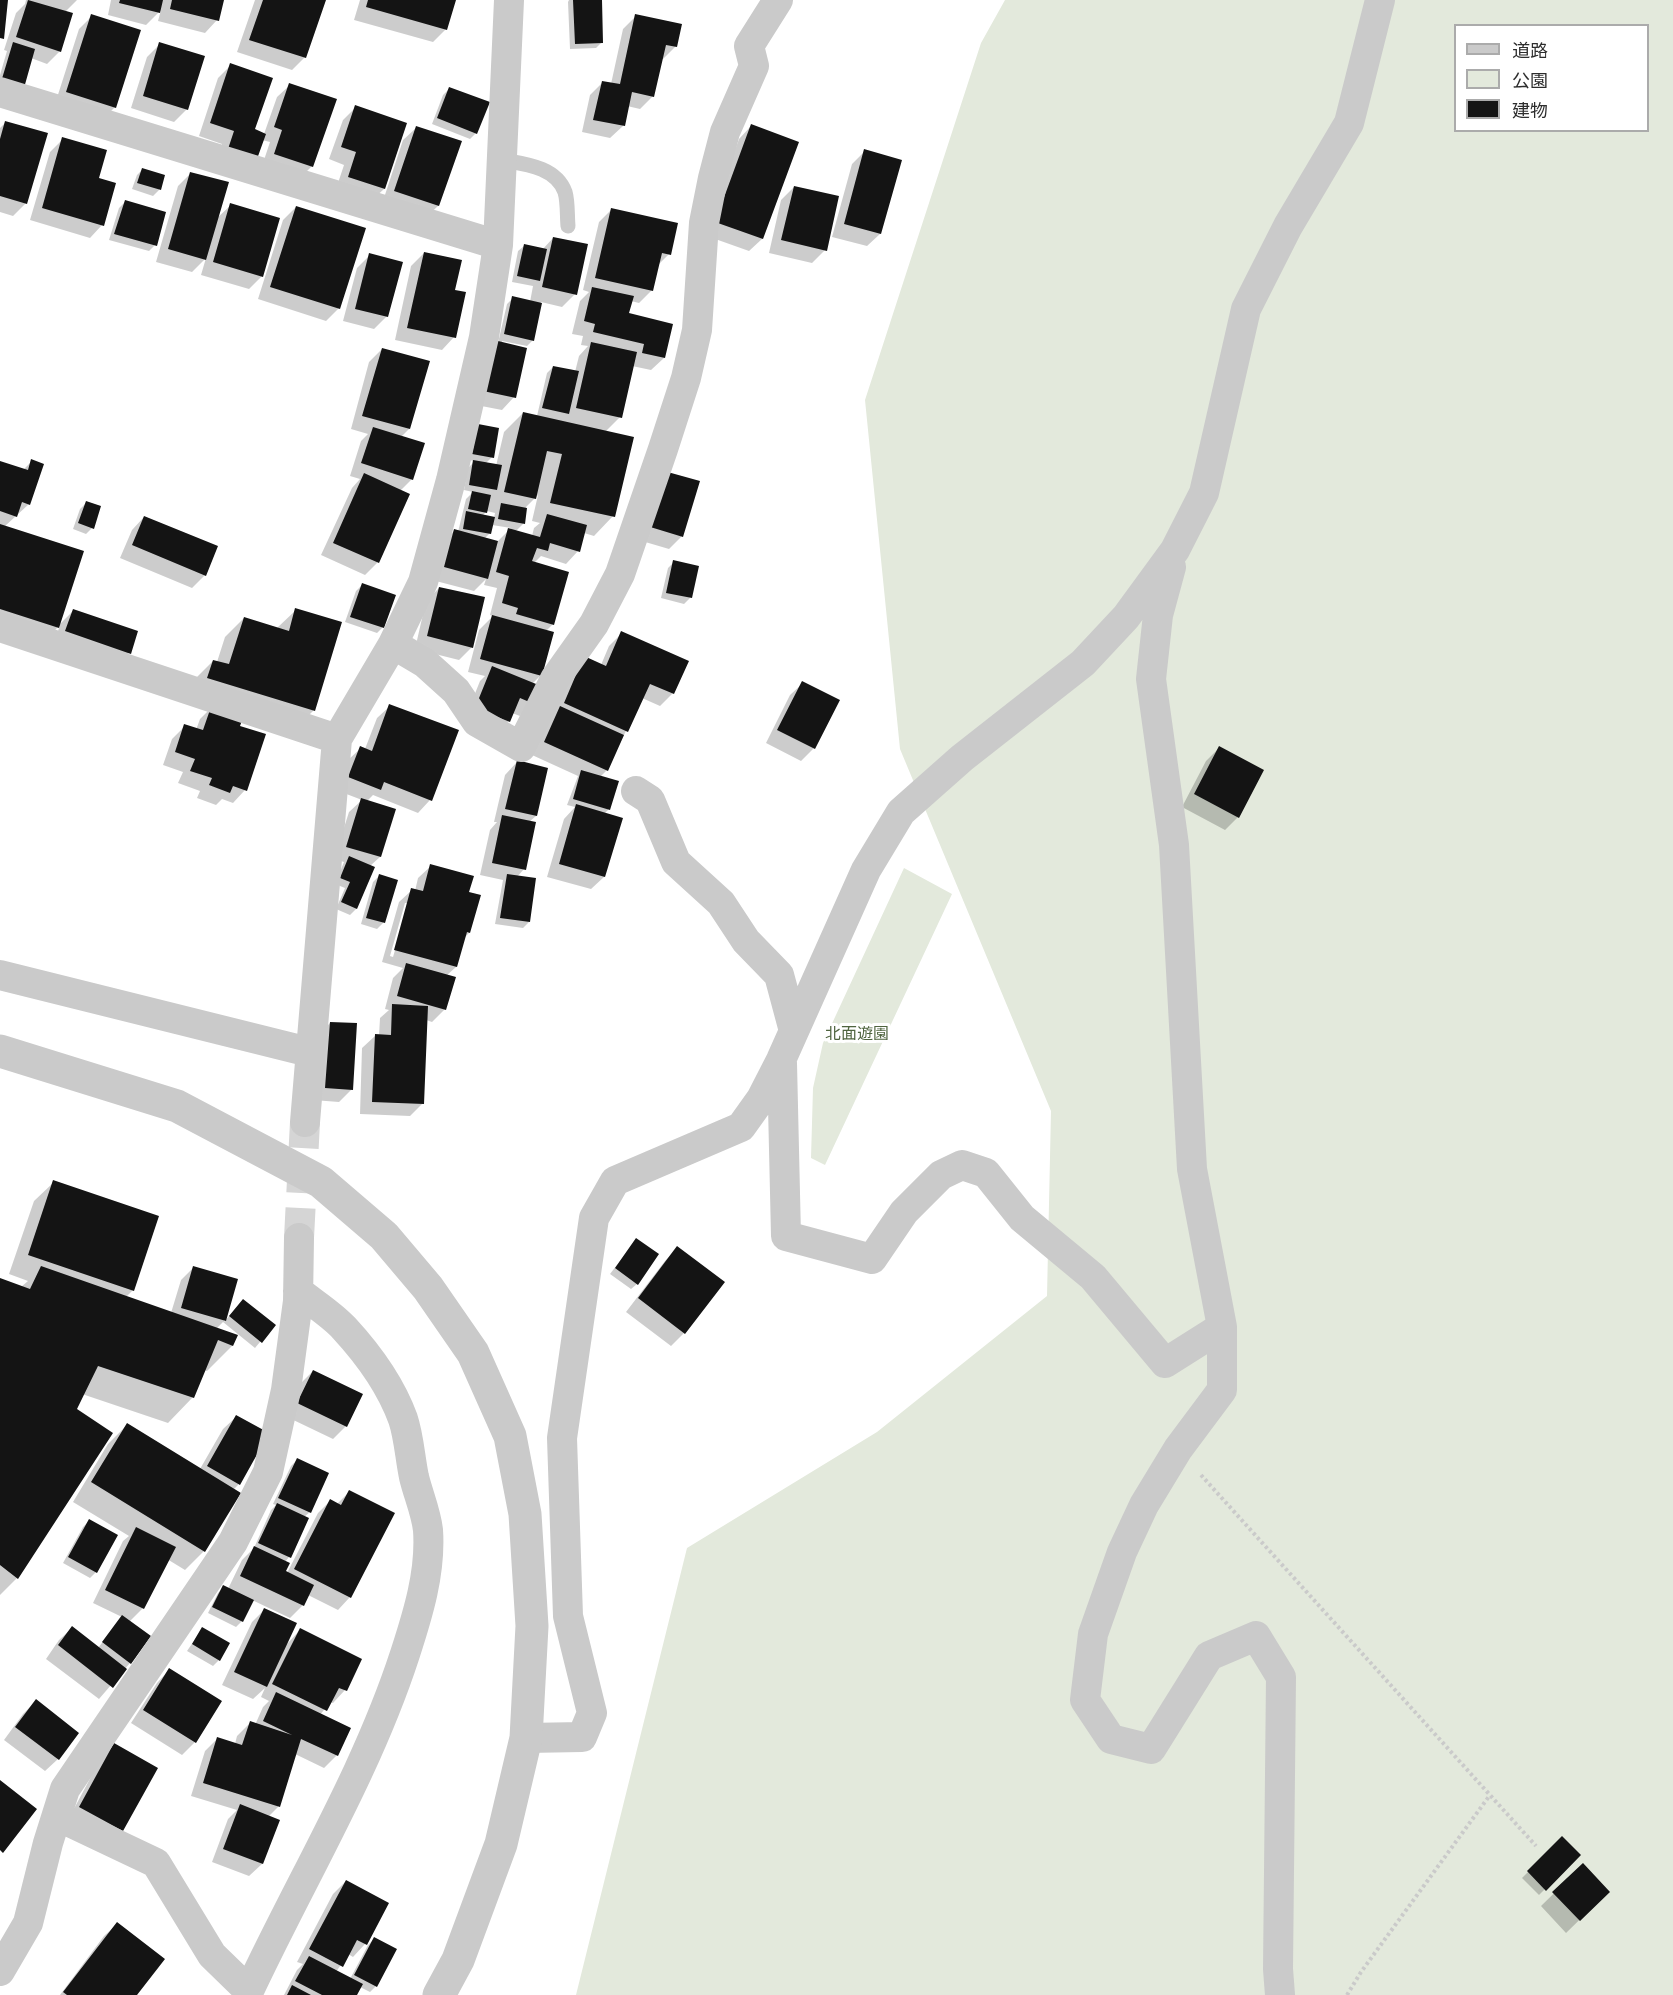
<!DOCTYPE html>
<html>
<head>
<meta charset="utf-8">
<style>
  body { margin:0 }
  #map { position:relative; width:1673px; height:1995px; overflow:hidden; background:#fff; font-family:Commissioner,"Noto Sans JP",sans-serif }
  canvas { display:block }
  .legend { position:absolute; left:1454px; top:24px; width:195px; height:108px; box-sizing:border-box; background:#fff; border:2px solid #ababab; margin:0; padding:8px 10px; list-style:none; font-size:18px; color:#2d2d2d }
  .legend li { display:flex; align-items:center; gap:12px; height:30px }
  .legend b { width:30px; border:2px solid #ababab }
</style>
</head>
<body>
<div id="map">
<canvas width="1673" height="1995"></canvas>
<ul class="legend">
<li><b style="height:8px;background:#cacaca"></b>道路</li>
<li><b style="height:16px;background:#e3e9dc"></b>公園</li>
<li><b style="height:16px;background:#141414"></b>建物</li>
</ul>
</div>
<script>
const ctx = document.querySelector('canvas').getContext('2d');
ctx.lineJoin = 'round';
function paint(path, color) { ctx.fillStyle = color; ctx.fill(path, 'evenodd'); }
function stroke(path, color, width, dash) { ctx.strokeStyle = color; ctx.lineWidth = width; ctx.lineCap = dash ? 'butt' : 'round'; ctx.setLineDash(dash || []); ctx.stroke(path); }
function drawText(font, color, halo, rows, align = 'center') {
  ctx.font = font + ' Commissioner,"Noto Sans JP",sans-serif'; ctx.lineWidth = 6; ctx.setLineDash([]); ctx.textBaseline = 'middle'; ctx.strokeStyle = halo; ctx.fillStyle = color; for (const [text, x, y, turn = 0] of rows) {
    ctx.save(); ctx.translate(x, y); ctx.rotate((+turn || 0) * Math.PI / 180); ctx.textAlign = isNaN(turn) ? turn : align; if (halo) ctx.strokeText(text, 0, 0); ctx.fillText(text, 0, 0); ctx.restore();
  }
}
paint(new Path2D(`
  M1005 0H1673V1995H576L687 1548 877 1432 1047 1296 1051 1111 900 749 865 400 981 43ZM1456 26H1648V130H1456Z
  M904 868 952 894 825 1165 811 1158 813 1088 823 1043Z`), '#e3e9dc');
paint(new Path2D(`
  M26 0H77L65 12 60 51 47 64 31 58 0 89V75L7 51 4 50 16 13 25 4Z
  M111 0H222L217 20 205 33 158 21 161 10 146 25 108 15Z
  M255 0H324L305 57 292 70 237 52Z
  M360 0H454L446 29 433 42 354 20Z
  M569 0H600L602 42 596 48 570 49 568 2Z
  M92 16 115 107 102 120 55 104 79 29Z
  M636 16 676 46 663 59H661L653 96 640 109 627 106 623 126 610 138 582 132 590 95 603 82 611 84 623 29Z
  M160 44 187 109 174 122 131 108 147 57Z
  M231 65 253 130 264 134 277 97 290 85 312 166 299 179 262 166 270 142 262 140 216 162 222 144 199 136 218 78Z
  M449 89 476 133 470 139 432 124 443 95Z
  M356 107 384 189 371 201 336 189 344 165 329 159 343 120Z
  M6 122 26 203 13 216 0 212V128Z
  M751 126 797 143 762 239 749 251 704 235 739 139Z
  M416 128 460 142 438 206 425 218 382 204 403 140Z
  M63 139 97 179 102 225 90 238 30 220 50 152Z
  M865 151 880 234 867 246 832 237 852 164Z
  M143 169 163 176 159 190 153 196 132 189 137 175Z
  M191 173 216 219 231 205 262 276 249 289 201 275 206 258 192 272 156 262 178 186Z
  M794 187 825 250 812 263 769 253 781 200Z
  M125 202 155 245 149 251 109 240 119 208Z
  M296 207 339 308 326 321 258 299 283 220Z
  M612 209 669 254 658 265 652 290 639 303 631 301 627 314 664 358 651 370 632 366 620 417 605 432 613 516 594 536 584 533 578 551 566 564 541 556 534 563 553 624 546 631 541 675 532 684 540 687 520 716 512 713 509 721 496 734 464 721 480 681 485 676 468 672 479 630 493 616 490 615 497 588 484 585 486 579 474 591 432 580 441 544 454 531 458 532 466 499 473 492 464 490 468 468 475 461 467 460 473 431 492 457 485 464 496 466 504 432 523 413 537 416 547 373 553 367 575 372 579 356 588 346 581 345 583 336 572 334 580 301 589 292 583 290 599 222ZM538 495 532 521 540 523 534 528 532 536 515 532 523 524 526 507ZM487 511 495 513 494 518 482 516ZM492 525 511 528 497 542 484 539 490 533Z
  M553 238 575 294 562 307 541 302 533 340 527 346 502 341 514 397 502 410 471 404 498 343 507 304 513 298 530 302 533 286 512 282 518 251 524 246 542 250Z
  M424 253 453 291 454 337 442 350 395 340 411 266Z
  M370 255 387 316 374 329 343 321 357 268Z
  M382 349 409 429 401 437 412 479 400 491 408 495 377 563 365 575 321 555 352 488 360 479 350 476 361 441 368 434 351 429 369 362Z
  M32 461 29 504 4 527 58 626 74 610 129 653 117 666 54 644 60 625 33 652 0 642V462L23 470Z
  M698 482 681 537 669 549 635 539Z
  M86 503 92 528 86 534 73 529 80 509Z
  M144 517 205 575 192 588 120 558 132 530Z
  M674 562 690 598 684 604 661 598 668 568Z
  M362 585 383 627 377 633 345 622 356 591Z
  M439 588 472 647 459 660 415 649 426 601Z
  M296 610 340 623 313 711 294 730 242 714 238 727 245 790 233 803 222 799 216 805 197 798 200 791 178 783 183 772 163 765 172 739 185 726 196 730 200 719 214 705 194 680 213 661 217 662 225 637 244 618 277 628Z
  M622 633 673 693 660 706 642 698 607 770 600 777 617 782 608 810 604 814V877L591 889 547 877 564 819 575 807 567 805 578 776 532 755 572 670 601 665 609 646Z
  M803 683 814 748 801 761 766 743 790 695Z
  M390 706 430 800 418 813 373 795 367 801 394 810 380 857 370 866 373 867 356 909 350 915 336 909 345 888 335 884 344 862 334 859 349 812 362 800 336 790 348 760 361 748 365 749 377 718Z
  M1219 748 1238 817 1225 830 1182 807 1206 761Z
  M517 762 547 769 536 816 529 822 524 869 517 877 529 922 523 928 495 924 503 880 480 875 490 830 497 822H494L505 775Z
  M431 866 468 893 469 933 464 938 456 967 446 976 445 1009 432 1022 426 1020 423 1103 410 1116 360 1114 362 1048 375 1036H379L380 1018 389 1010 385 1009 393 978 403 968 382 962 399 902 412 890 415 891 418 878ZM405 903H409L393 957 390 956Z
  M379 876 396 881 383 923 377 929 361 924 373 882Z
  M330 1023 352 1089 339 1102 313 1100 317 1036Z
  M54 1182 133 1290 126 1297 171 1313 181 1280 194 1267 236 1280 224 1322 237 1307 274 1325 255 1348 223 1322 216 1329 236 1336 232 1346 207 1371 204 1370 193 1397 168 1423 82 1394 75 1409 17 1578 0 1595V1280L21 1287 28 1281 9 1274 34 1201Z
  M636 1240 637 1284 631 1289 610 1274Z
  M677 1248 684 1333 671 1346 626 1312 665 1261Z
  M313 1371 346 1426 333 1439 285 1416 300 1384Z
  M236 1417 267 1434 238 1485 233 1490 204 1551 185 1570 167 1559 143 1608 129 1622 130 1663 99 1699 46 1659 59 1640 72 1628 98 1648 122 1617 93 1603 123 1541 129 1536 73 1502 108 1444 127 1425 200 1469 223 1429Z
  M297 1460 310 1512 304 1517 289 1557 285 1562 284 1572 287 1573 318 1513 330 1501 337 1504 349 1492 350 1597 338 1610 308 1595 303 1605 290 1618 252 1600 242 1621 236 1627 208 1613 218 1593 224 1587 228 1589 242 1560 254 1548 271 1510 276 1505 273 1504 291 1466Z
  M89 1521 96 1572 90 1578 63 1563 83 1527Z
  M264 1610 286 1645 300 1630 360 1660 345 1690 333 1703 330 1702 320 1715 337 1755 324 1768 295 1754 278 1807 268 1817 262 1864 249 1876 212 1862 228 1819 237 1810 191 1796 205 1751 218 1738 235 1744 237 1736 250 1723 255 1725 263 1707 269 1701 261 1697 265 1688 253 1699 222 1685 252 1622Z
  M202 1629 219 1660 213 1666 187 1651Z
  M169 1670 220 1702 195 1742 182 1755 131 1723 157 1683Z
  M36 1701 58 1759 45 1771 4 1740 23 1714Z
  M114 1745 122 1830 68 1820 101 1758Z
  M1562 1838 1579 1855 1539 1895 1522 1878Z
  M1583 1865 1608 1892 1566 1933 1541 1906Z
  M346 1881 365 1944 353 1957 348 1954 336 1972 350 1979 368 1945 374 1939 395 1950 376 1986 370 1992 360 1987 356 1995H284L297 1970 303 1964 297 1962 333 1894Z
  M117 1924 135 1995H60L104 1936Z`), '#0003');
paint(new Path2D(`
  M0 0H8L4 39 0 38Z
  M28 0 73 13 61 52 16 37Z
  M120 0H163L160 13 119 3Z
  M172 0H224L219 21 170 9Z
  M263 0H326L306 58 249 40Z
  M368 0H456L447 30 366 7Z
  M573 0H602L603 43 575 44Z
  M91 14 141 30 116 108 66 92Z
  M635 14 682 24 677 47 666 45 654 97 632 92 625 126 593 120 602 81 620 84Z
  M13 42 35 49 24 88 1 82Z
  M159 42 205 56 188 110 143 96Z
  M230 63 273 78 255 129 266 134 257 159 228 149 234 131 210 123Z
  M289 83 337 99 313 167 274 154 282 130 274 127Z
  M449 87 490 102 477 134 437 118Z
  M355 105 407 123 385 189 348 177 356 152 341 147Z
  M5 121 48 133 27 204 0 196V139Z
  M751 124 799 142 763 239 715 222Z
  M416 126 462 141 439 206 394 191Z
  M62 137 107 150 99 178 116 183 104 226 42 208Z
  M864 149 902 160 881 234 844 224Z
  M142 168 165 175 161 190 137 183Z
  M190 172 229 182 206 260 168 249Z
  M794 186 839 196 827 251 781 240Z
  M125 200 166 212 157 246 114 234Z
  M230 203 280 218 263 277 213 262Z
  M296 206 366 228 340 309 270 287Z
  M611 208 678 223 671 255 662 253 653 291 595 278Z
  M553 237 588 244 577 295 542 287Z
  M524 244 547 249 540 281 517 276Z
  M424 252 462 260 455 290 466 292 456 338 407 328Z
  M369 253 403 262 388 317 355 309Z
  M592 287 634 296 629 313 673 324 665 358 642 353 644 344 593 332 595 324 584 321Z
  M512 296 542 303 534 341 504 334Z
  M494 340 527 348 516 398 483 391Z
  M591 342 637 352 622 418 576 408Z
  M382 348 430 361 410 429 362 416Z
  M553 366 579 371 569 414 542 408Z
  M523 412 634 437 615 517 550 503 562 454 547 451 536 499 504 492Z
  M478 424 499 428 494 458 472 454Z
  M373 427 425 443 413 480 361 463Z
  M31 459 44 464 30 505 22 502 17 517 0 511V461L28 470Z
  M473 460 502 465 497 490 469 485Z
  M664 471 700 481 683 537 647 526Z
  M364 473 410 494 379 563 333 543Z
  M472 491 491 495 487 513 468 509Z
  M86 501 101 506 94 529 78 523Z
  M501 503 527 508 525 524 498 519Z
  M466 511 495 517 491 534 463 529Z
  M547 514 587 525 580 552 550 543 548 551 537 548 532 561 569 572 554 625 516 614 518 608 502 603 509 576 496 572 508 528 540 537Z
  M144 516 218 546 206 576 132 545Z
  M0 524 84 551 59 628 0 609Z
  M454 529 498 541 488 579 444 567Z
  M673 560 699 566 692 598 666 593Z
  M362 583 396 595 384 628 350 617Z
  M439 587 485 597 473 648 427 636Z
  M295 608 342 622 315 711 207 678 213 660 229 664 244 617 289 631Z
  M73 609 138 631 131 654 65 631Z
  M492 615 554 632 542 676 480 659Z
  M621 631 689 661 674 694 650 684 628 732 564 703 584 656 606 666Z
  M492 666 541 686 534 704 520 698 510 722 475 708Z
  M802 681 840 700 815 749 777 730Z
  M212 704 244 715 240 726 266 734 247 791 233 786 230 793 209 785 212 778 190 771 195 759 175 752 184 724 203 730Z
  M389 704 459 730 432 801 384 782 381 790 348 777 360 746 372 751Z
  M560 706 624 735 608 771 544 742Z
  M1219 746 1264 770 1239 818 1194 794Z
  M517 760 548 768 537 816 505 809Z
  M581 770 619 781 610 810 573 799Z
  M361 798 396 809 381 857 346 847Z
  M576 804 623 818 605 877 559 864Z
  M502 815 536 822 526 870 492 863Z
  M349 856 375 867 357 909 341 902 350 882 340 878Z
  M430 864 474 876 469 892 481 895 470 933 467 932 457 967 394 950 411 888 423 891Z
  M379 874 398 880 385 923 366 918Z
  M507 874 536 878 530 922 500 918Z
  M406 963 456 977 446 1010 397 996Z
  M392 1004 428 1006 424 1104 372 1102 375 1034 391 1035Z
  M330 1022 357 1023 353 1090 325 1088Z
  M53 1180 159 1216 134 1291 28 1255Z
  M636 1238 659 1254 638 1285 615 1268Z
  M677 1246 725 1282 685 1334 638 1298Z
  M41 1266 238 1335 233 1346 218 1340 194 1398 98 1366 77 1409 113 1433 18 1579 0 1565V1278L30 1289Z
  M193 1266 238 1279 226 1321 181 1308Z
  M243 1299 276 1325 262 1343 229 1316Z
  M313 1370 363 1394 347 1427 297 1403Z
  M236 1415 269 1433 240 1485 207 1466Z
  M127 1423 241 1493 205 1552 91 1482Z
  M297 1458 329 1473 311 1513 278 1498Z
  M349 1490 395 1513 351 1598 294 1569 330 1499 341 1505Z
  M277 1503 309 1518 291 1558 258 1543Z
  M89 1519 118 1535 97 1573 68 1557Z
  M136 1527 176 1547 144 1609 105 1590Z
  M254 1546 290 1563 286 1571 314 1585 304 1606 240 1576Z
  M223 1585 254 1600 243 1622 212 1607Z
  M264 1608 297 1623 267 1687 234 1672Z
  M122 1615 151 1636 131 1664 102 1642Z
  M72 1626 127 1669 113 1688 58 1645Z
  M202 1627 230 1643 220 1661 192 1644Z
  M300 1628 362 1659 347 1691 339 1688 327 1711 272 1684Z
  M169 1668 222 1701 196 1743 143 1710Z
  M276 1692 351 1728 338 1756 301 1739 280 1807 203 1783 217 1737 242 1745 250 1721 292 1735 263 1721Z
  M36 1699 79 1733 59 1760 15 1727Z
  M114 1743 158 1768 123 1831 79 1807Z
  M0 1780 37 1809 3 1853 0 1850Z
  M240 1804 280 1820 263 1864 223 1849Z
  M1562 1836 1581 1855 1546 1891 1527 1871Z
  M1583 1863 1610 1892 1580 1921 1552 1892Z
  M346 1880 389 1903 367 1945 357 1940 343 1967 309 1949Z
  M117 1922 165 1959 137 1995H67L63 1992Z
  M374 1937 397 1949 377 1987 354 1975Z
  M309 1956 363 1984 357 1995H322L295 1981Z
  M292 1985 311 1995H287Z`), '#141414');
stroke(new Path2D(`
  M299 1238 305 1122`), '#d5d5d5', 30, [30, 15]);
stroke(new Path2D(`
  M1201 1475 1536 1846
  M1347 1995 1361 1972 1490 1795`), '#cacaca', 4, [3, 3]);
stroke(new Path2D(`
  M503 160C525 164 556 167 565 192 568 202 567 216 568 226`), '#cacaca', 15);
stroke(new Path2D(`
  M0 92 498 245
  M1171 567 1158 615 1151 679 1174 845 1192 1169 1222 1327V1390L1178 1449 1144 1505 1122 1552 1093 1634 1085 1700 1111 1739 1151 1749 1209 1656 1256 1636 1281 1677 1278 1969 1280 1995
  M0 627 337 739
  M393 644 425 663 456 691 477 722 521 747 555 679 594 624 620 574 663 449 686 378 697 330 704 223 713 178 725 132 754 66 749 46 778 0
  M636 791 650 800 676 862 721 903 746 941 779 975 794 1031
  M0 975 309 1052
  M782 1063 786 1236 872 1259 904 1212 941 1175 962 1165 986 1173 1022 1218 1093 1277 1165 1363 1222 1327
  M305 1122 337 739 393 644 423 582 451 480 484 337 498 245 509 0
  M526 1738 582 1737 592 1713 568 1616 562 1438 594 1218 615 1181 741 1127 761 1099 781 1060 866 870 901 812 962 758 1083 663 1126 617 1175 550 1204 493 1246 309 1288 226 1349 123 1380 0
  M57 1816 156 1863 212 1955 249 1991
  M0 1971 28 1923 48 1843 65 1789 233 1542 268 1472 286 1390 298 1301 299 1238
  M247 1995C300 1881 366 1774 405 1654 418 1614 431 1572 428 1530 426 1512 418 1494 414 1477 410 1458 409 1437 403 1419 391 1386 368 1354 344 1328 331 1314 313 1303 298 1291`), '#cacaca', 30);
stroke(new Path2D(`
  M0 1051 177 1106 321 1182 384 1236 428 1288 473 1353 510 1436 525 1514 532 1626 526 1738 501 1844 458 1960 439 1995`), '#cacaca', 33);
drawText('16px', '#4f643f', '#fff', [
  ["北面遊園",857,1034]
]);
</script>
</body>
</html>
